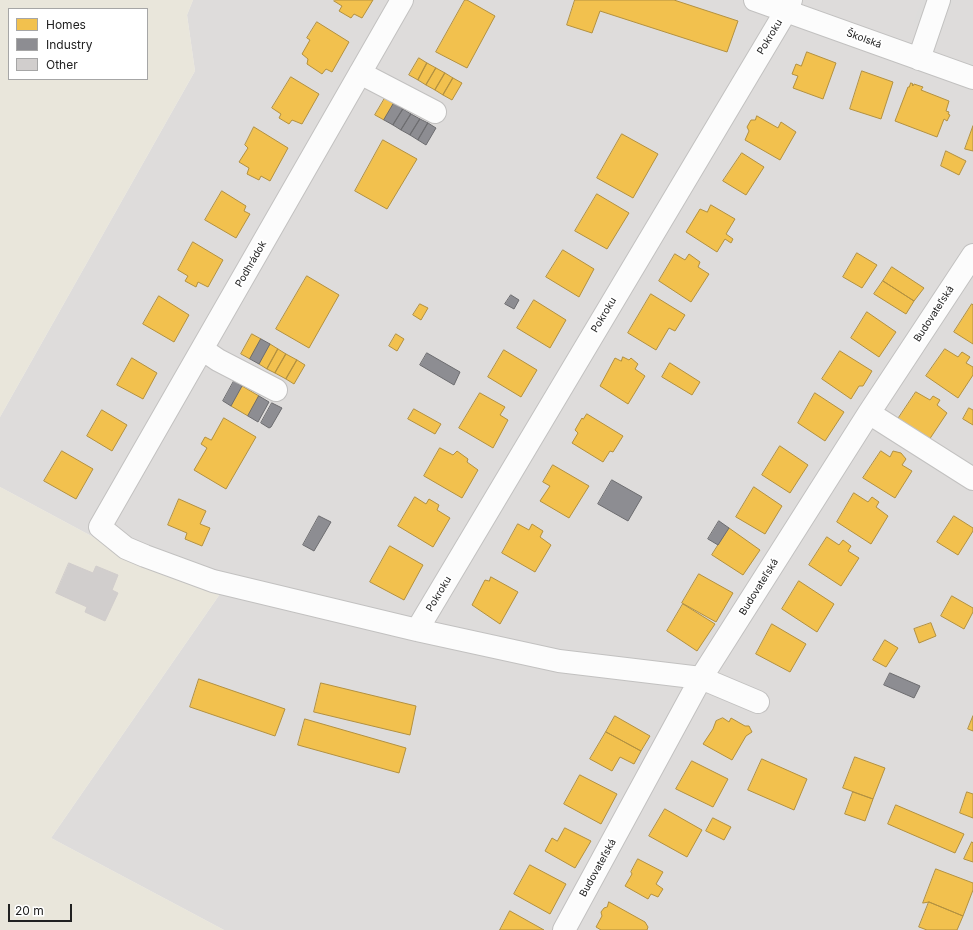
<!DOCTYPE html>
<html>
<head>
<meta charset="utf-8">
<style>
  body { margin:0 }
  #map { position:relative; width:973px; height:930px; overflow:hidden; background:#eeecea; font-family:Inter,sans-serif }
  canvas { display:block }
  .legend { position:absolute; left:8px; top:8px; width:140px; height:72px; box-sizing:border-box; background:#fff; border:1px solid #a6a6a6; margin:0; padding:5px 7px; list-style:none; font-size:12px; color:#212121 }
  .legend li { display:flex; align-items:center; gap:8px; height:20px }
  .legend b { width:20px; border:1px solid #a6a6a6 }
  .scale { position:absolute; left:8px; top:904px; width:64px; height:18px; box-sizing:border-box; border:2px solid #212121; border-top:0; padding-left:5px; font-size:12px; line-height:14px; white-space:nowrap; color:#212121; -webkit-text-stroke:3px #fff; paint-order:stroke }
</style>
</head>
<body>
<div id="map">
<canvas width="973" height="930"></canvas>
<ul class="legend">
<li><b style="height:11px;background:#f2c14e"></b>Homes</li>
<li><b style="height:11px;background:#8d8d92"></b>Industry</li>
<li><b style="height:11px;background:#d1cecd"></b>Other</li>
</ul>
<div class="scale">20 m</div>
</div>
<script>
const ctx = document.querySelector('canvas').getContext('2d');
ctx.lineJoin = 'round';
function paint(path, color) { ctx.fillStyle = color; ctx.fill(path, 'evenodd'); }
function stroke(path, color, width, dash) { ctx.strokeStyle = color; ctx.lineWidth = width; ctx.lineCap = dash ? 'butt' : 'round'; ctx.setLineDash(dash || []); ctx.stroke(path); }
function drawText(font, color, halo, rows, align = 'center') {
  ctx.font = font + ' Inter,sans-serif'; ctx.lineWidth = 4; ctx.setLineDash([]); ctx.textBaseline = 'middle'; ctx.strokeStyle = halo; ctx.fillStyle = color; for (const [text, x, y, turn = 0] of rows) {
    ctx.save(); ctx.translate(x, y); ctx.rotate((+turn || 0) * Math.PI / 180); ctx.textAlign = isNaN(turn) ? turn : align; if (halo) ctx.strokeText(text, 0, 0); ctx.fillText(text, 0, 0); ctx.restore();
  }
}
paint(new Path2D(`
  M193 0H973V930H224L51 838 222 591 166 576 0 487V417L195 71 187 15Z`), '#dedcdb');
paint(new Path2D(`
  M922 0H953L941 33 914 23Z`), '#dddcdb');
paint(new Path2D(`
  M0 0H193L187 15 195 71 0 417ZM9 9H147V79H9Z
  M0 487 166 576 222 591 51 838 224 930H0Z`), '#e9e6db');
const homes = new Path2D(`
  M335 0H373L362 18 354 14 351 18 339 11 342 6 334 1Z
  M465 0H467L495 16 467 68 436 52Z
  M575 0H674L738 21 727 52 600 11 592 33 567 25Z
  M317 22 349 42 332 72 326 69 322 74 307 64 308 59 302 54 310 40 307 38Z
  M807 52 836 63 823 99 793 88 798 76 792 74 796 64 801 66Z
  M419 58 427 63 418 80 409 75Z
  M427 63 436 68 426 85 418 80Z
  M436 68 445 73 435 90 426 85Z
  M862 71 893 82 881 119 850 109Z
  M445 73 453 78 443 95 435 90Z
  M291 77 319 94 302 124 292 120 289 124 279 118 281 114 272 108Z
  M453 78 462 83 452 100 443 95Z
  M911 83 913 84 912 85 913 86 914 84 923 87 921 90 949 101 946 111 949 112 948 114 950 115 947 121 944 119 937 137 895 121 908 87H909Z
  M385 98 394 103 384 120 375 115Z
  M757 116 778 128 781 122 796 132 780 160 745 140 749 131 747 127 751 120H755Z
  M973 126V151L965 149Z
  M254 127 288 148 270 181 261 176 259 180 247 174 249 168 239 162 248 148 245 145Z
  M622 134 658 154 633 198 597 178Z
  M383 140 417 159 387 209 355 191Z
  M946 151 966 161 959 175 941 166Z
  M742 153 764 167 746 195 723 181Z
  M222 191 246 206 244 211 250 214 236 238 205 220Z
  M597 194 629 213 607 249 575 231Z
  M711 205 735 219 726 234 733 239 731 243 725 239 717 252 686 232 700 209 707 212Z
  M193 242 223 260 208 287 198 282 196 287 185 281 188 276 178 270Z
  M563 250 594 269 579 297 546 277Z
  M857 253 877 265 862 288 843 277Z
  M675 254 685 260 689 254 700 262 698 267 709 274 691 302 659 281Z
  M892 267 924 288 914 301 883 281Z
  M307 276 339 295 309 348 276 329Z
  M883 281 914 301 906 314 874 294Z
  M651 294 685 315 675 331 669 328 656 350 628 333Z
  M159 296 189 315 174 342 143 324Z
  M534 300 566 320 550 348 517 328Z
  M420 304 428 308 421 320 413 315Z
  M972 304 973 305V344L954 332Z
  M867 312 896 332 879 357 851 338Z
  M252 334 261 339 250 359 241 354Z
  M396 334 404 339 397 351 389 346Z
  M270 344 278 349 267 369 259 364Z
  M278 349 286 354 275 373 267 369Z
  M945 349 958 357 962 352 970 357 966 363 973 367V375L958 398 926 376Z
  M504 350 537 370 521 397 488 377Z
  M840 351 872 371 863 386H859L851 399 822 379Z
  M286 354 297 360 286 379 275 373Z
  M623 357 629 360 631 358 638 364 635 369 645 376 628 404 600 386 615 358 621 361Z
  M132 358 157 373 143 399 117 385Z
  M297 360 305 365 294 384 286 379Z
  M670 363 700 382 692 395 662 377Z
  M242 386 259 396 248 416 231 406Z
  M916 392 930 400 933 396 940 400 937 405 947 413 929 440 898 419Z
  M480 393 505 407 500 415 508 420 493 448 459 428Z
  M815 393 844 412 825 441 798 423Z
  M969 408 973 410V425L963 419Z
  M414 409 441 424 435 434 408 419Z
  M102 410 127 425 112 451 87 436Z
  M587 414 623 436 613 452 610 451 603 462 572 443 578 433 575 430 582 418 583 419Z
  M224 418 256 437 226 489 194 470 207 448 201 444 205 437 211 440Z
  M780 446 808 465 790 493 762 475Z
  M440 448 453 455 457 451 468 459 467 462 478 470 462 498 424 476Z
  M62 451 93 469 76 499 44 481Z
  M881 451 890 457 893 451 901 453 906 459 902 465 912 471 895 498 863 478Z
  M553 465 589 486 569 518 540 501 550 486 543 482Z
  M754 487 782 506 765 534 736 517Z
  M854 493 868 502 872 497 879 502 876 507 888 516 871 544 837 522Z
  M415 497 426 504 429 499 439 505 437 510 450 518 433 547 398 526Z
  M179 499 206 511 200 524 210 528 202 546 185 539 187 533 168 525Z
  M954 516 973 528V531L958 555 937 542Z
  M518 524 529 530 532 524 543 531 540 537 551 545 535 572 502 553Z
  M729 528 760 550 743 575 712 555Z
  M827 537 839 545 843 540 851 546 848 551 859 558 841 586 809 565Z
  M390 546 423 565 404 600 370 582Z
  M699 574 733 593 716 622 682 603Z
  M491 577 518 592 500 624 472 605 485 580 489 581Z
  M799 581 834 604 817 632 782 609Z
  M952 596 973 608V612L964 629 941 616Z
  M683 604 715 624 697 651 667 631Z
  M931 623 936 636 919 643 914 629Z
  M772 624 806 644 790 672 756 654Z
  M885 640 898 648 886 667 873 660Z
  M199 679 285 709 275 736 190 707Z
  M321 683 416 706 410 735 314 712Z
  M615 716 650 736 641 751 606 732Z
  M973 716V731L968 729Z
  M723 718 729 722 731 718 745 726H749L752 732 746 736 732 760 703 744 713 729 716 721Z
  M305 719 406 748 399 773 298 745Z
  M606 732 641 751 634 764 620 757 612 771 590 759Z
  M855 757 885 768 873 799 843 788Z
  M762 759 807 779 794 810 748 790Z
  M692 761 728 779 713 807 676 789Z
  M580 775 617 794 601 824 564 804Z
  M853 792 873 799 865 821 845 814Z
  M967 792 973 794V818L960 813Z
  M896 805 964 834 955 853 888 824Z
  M665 809 702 830 687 857 649 836Z
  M713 818 731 827 724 840 706 831Z
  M565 828 591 841 575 868 545 851 552 838 557 841Z
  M972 842 973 843V862L964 859Z
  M638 859 663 872 656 884 663 889 658 897 651 894 648 899 625 886 632 874 631 872Z
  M530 865 566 884 550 914 514 894Z
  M936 869 973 883V890L963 916 929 902 923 903Z
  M609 902 645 922 648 927 647 930H601L596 927 602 916 601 912 604 908 607 907Z
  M929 902 963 916 957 930H927L919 927Z
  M510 911 544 930H500Z`);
paint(homes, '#f2c14e');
stroke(homes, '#b39140', 1);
const industry = new Path2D(`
  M394 103 403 109 393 125 384 120Z
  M403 109 411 114 401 130 393 125Z
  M411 114 420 119 410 135 401 130Z
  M420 119 428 123 418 140 410 135Z
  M428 123 436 128 426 145 418 140Z
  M511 295 519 300 514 309 505 304Z
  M261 339 270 344 259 364 250 359Z
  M427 353 460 372 454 385 420 365Z
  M234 381 242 386 231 406 223 401Z
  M259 396 269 402 258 422 248 416Z
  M272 403 282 408 271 427 269 428 261 423Z
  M612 480 642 497 628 521 598 504Z
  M319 516 331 522 314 551 303 545Z
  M719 521 729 528 718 545 708 539Z
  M890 673 920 686 914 698 884 685Z`);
paint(industry, '#8d8d92');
stroke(industry, '#6d6d70', 1);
const building = new Path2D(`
  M69 563 93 573 96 566 118 575 112 590 118 593 105 621 85 612 87 607 56 593Z`);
paint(building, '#d1cecd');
stroke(building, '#d1cdcc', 1);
const minor = new Path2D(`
  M402 0 100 527 126 548 145 556 213 581 417 630 559 661 701 678 758 702
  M755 0 973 78
  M919 59 939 0
  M360 73 435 112
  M202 349 218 360 276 390
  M869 413 973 479
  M417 630 786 11 791 0
  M564 930 701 678 869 413 973 255`);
stroke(minor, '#c2c1c0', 24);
stroke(minor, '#fcfcfc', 22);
drawText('10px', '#212121', '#fff', [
  ["Pokroku",770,37,-59],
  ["Školská",864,39,20],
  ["Podhrádok",251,264,-60],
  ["Budovateľská",934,314,-57],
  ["Pokroku",604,315,-59],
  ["Budovateľská",759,587,-58],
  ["Pokroku",439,594,-59],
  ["Budovateľská",598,868,-61]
]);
</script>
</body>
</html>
